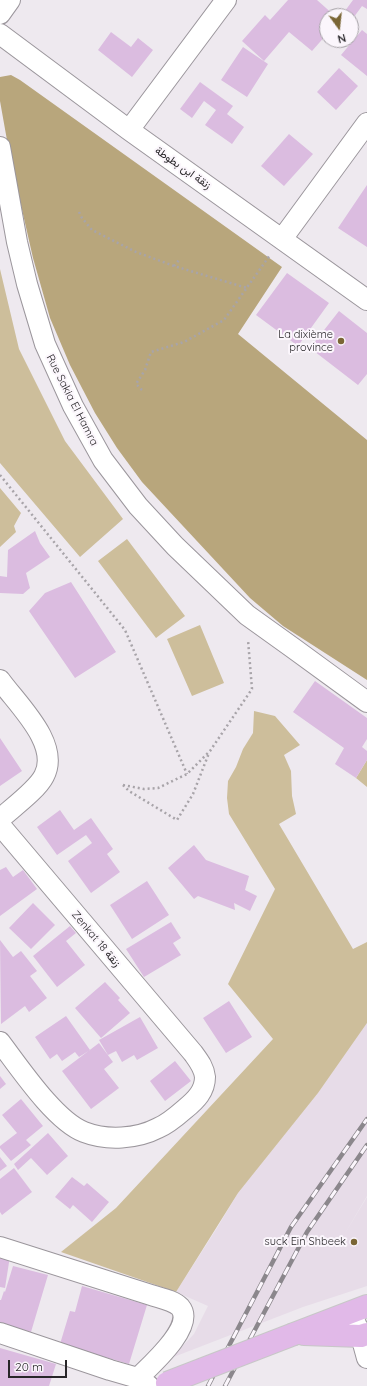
<!DOCTYPE html>
<html>
<head>
<meta charset="utf-8">
<style>
  body { margin:0 }
  #map { position:relative; width:367px; height:1386px; overflow:hidden; background:#eee9ef; font-family:Quicksand,sans-serif }
  canvas { display:block }
  .north { position:absolute; left:319px; top:8px; width:40px; height:40px; box-sizing:border-box; background:#fbf6fc; border:1px solid #a7a3a8; border-radius:50%; rotate:165deg; font-size:11px; font-weight:700; line-height:16px; text-align:center; color:#282629 }
  .north::after { content:''; display:block; margin:auto; width:14px; height:18px; background:#7a6635; clip-path:polygon(50% 0,100% 100%,50% 72%,0 100%) }
  .scale { position:absolute; left:8px; top:1360px; width:59px; height:18px; box-sizing:border-box; border:2px solid #282629; border-top:0; padding-left:5px; font-size:12px; line-height:14px; white-space:nowrap; color:#282629; -webkit-text-stroke:3px #fbf6fc; paint-order:stroke }
</style>
</head>
<body>
<div id="map">
<canvas width="367" height="1386"></canvas>
<div class="north">N</div>
<div class="scale">20 m</div>
</div>
<script>
const ctx = document.querySelector('canvas').getContext('2d');
ctx.lineJoin = 'round';
function paint(path, color) { ctx.fillStyle = color; ctx.fill(path, 'evenodd'); }
function stroke(path, color, width, dash) { ctx.strokeStyle = color; ctx.lineWidth = width; ctx.lineCap = dash ? 'butt' : 'round'; ctx.setLineDash(dash || []); ctx.stroke(path); }
function drawText(font, color, halo, rows, align = 'center') {
  ctx.font = font + ' Quicksand,Vazirmatn,sans-serif'; ctx.lineWidth = 4; ctx.setLineDash([]); ctx.textBaseline = 'middle'; ctx.strokeStyle = halo; ctx.fillStyle = color; for (const [text, x, y, turn = 0] of rows) {
    ctx.save(); ctx.translate(x, y); ctx.rotate((+turn || 0) * Math.PI / 180); ctx.textAlign = isNaN(turn) ? turn : align; if (halo) ctx.strokeText(text, 0, 0); ctx.fillText(text, 0, 0); ctx.restore();
  }
}
paint(new Path2D(`
  M367 1023V1196L344 1235 367 1197V1286L303 1307 171 1358 194 1334 208 1306 176 1292 217 1228 238 1193 318 1093Z`), '#e7dce8');
paint(new Path2D(`
  M0 269 19 349 65 441 123 519 80 557 0 463Z
  M0 488 21 513 14 526 16 532 0 547Z
  M127 539 185 616 156 638 98 561Z
  M200 625 224 683 192 696 167 639Z
  M254 711 275 716 300 745 284 755 291 771 292 796 296 814 279 824 353 949 367 942V1023L318 1093 238 1193 176 1292 61 1252 116 1208 273 1039 228 984 275 889 229 814 227 798 228 781 236 767 243 749 253 733Z
  M367 760V787L356 778Z`), '#cdbe9b');
paint(new Path2D(`
  M11 75 20 80 282 267 238 334 367 440V680L283 626 250 598 142 482 117 448 95 413 70 365 50 318 33 258 10 157 0 101V77Z`), '#b8a67c');
paint(new Path2D(`
  M288 0H317L335 16H327V34L312 51 289 32 264 61 242 41 265 15 270 20Z
  M353 0H367V9L362 6 351 21V16L342 15Z
  M362 30 367 34V76L341 55Z
  M111 32 131 47 138 38 153 50 132 77 98 50Z
  M243 47 268 64 247 97 221 80Z
  M339 68 358 86 336 110 317 92Z
  M200 82 233 106 227 114 244 127 232 144 205 125 216 110 204 101 192 118 180 109Z
  M289 134 313 154 284 186 261 166Z
  M367 185V247L338 228Z
  M287 273 329 303 298 346 256 315Z
  M339 311 367 333V374L358 385 310 348Z
  M35 531 40 543 50 557 26 573 30 588 23 594 0 593V576L7 577 8 550Z
  M71 582 116 652 75 678 29 611 45 593Z
  M315 681 367 718V739L362 747 367 751V760L356 778 335 764 344 748 293 712Z
  M0 738 22 771 0 786Z
  M60 810 74 830 91 818 113 849 107 854 120 872 91 893 68 861 92 843 86 835 57 855 37 827Z
  M194 845 206 860 249 876 245 890 257 896 250 911 234 903 235 910 198 896 194 899 168 868Z
  M6 867 13 877 23 870 37 889 0 916V870Z
  M147 881 169 915 132 939 110 905Z
  M33 903 55 925 31 949 9 928Z
  M171 922 181 938 173 943 181 955 144 977 126 949Z
  M70 926 76 933 66 941 85 965 57 987 33 956Z
  M0 940 13 957 21 951 37 971 30 976 47 998 29 1012 25 1006 1 1024Z
  M105 982 120 998 118 1000 130 1013 101 1038 75 1008Z
  M229 1001 252 1037 226 1053 203 1018Z
  M66 1016 90 1050 79 1057 75 1052 62 1061 57 1054 50 1059 35 1037Z
  M140 1017 158 1048 137 1060 134 1055 122 1062 116 1051 108 1055 99 1040Z
  M99 1043 113 1062 104 1069 119 1088 91 1109 62 1071Z
  M175 1061 191 1081 165 1101 150 1081Z
  M0 1076 6 1084 0 1089Z
  M21 1099 43 1126 26 1140 31 1145 11 1161 0 1148V1146L17 1133 2 1115Z
  M48 1133 68 1156 47 1175 31 1158 18 1170 14 1164Z
  M0 1157 7 1166 0 1171Z
  M14 1168 32 1192 2 1215 0 1212V1179Z
  M72 1177 84 1186 87 1183 109 1202 92 1222 73 1205 70 1209 55 1197Z
  M0 1255 10 1256 5 1288 0 1287Z
  M13 1266 48 1275 31 1332 0 1323V1300H1L4 1291 5 1292Z
  M82 1286 147 1305 129 1364 60 1344 70 1311 75 1312Z
  M0 1348 56 1364 49 1386H0Z`), '#dbbce0');
const minor = new Path2D(`
  M0 14 10 0
  M0 34 129 130 367 300
  M129 130 226 0
  M0 147 17 242 27 284 45 344 73 406 103 460 138 506 175 546 247 615 293 648 367 702
  M282 239 367 123
  M0 680C17 704 61 744 44 776 37 790 12 808 0 819
  M0 825 193 1053C198 1060 204 1067 205 1077 205 1091 196 1100 185 1109 177 1116 168 1124 158 1128 137 1139 107 1141 84 1132 55 1121 19 1067 0 1042
  M0 1247 151 1295C160 1298 173 1300 180 1307 196 1326 150 1366 138 1378
  M351 1312 361 1336 367 1358
  M0 1333 110 1370 138 1378 149 1386`);
const major = new Path2D(`
  M294 1334 367 1306
  M304 1334 361 1336 367 1334`);
stroke(minor, '#9b969c', 22);
stroke(major, '#c7c7c7', 24);
stroke(new Path2D(`
  M79 212 82 218 92 230 136 252 174 266 247 288
  M174 266 179 260
  M142 390 136 384 145 370 151 352 184 342 224 320 270 255
  M0 475 125 630 187 774
  M123 785 144 789 158 788 187 774 210 751 252 689 248 640
  M123 785 129 791 177 820 193 794 209 753`), '#a8a4a9', 2.5, [2, 3]);
stroke(minor, '#fff', 20);
stroke(major, '#e1b9e8', 22);
const rail = new Path2D(`
  M208 1386 291 1227 367 1119
  M225 1386 307 1232 367 1145`);
stroke(rail, '#8b878c', 4.5);
stroke(rail, '#fbf6fc', 3, [9]);
const majorBridge = new Path2D(`
  M167 1383 294 1334`);
stroke(majorBridge, '#c7c7c7', 24, []);
stroke(majorBridge, '#e1b9e8', 22);
for (const [x, y, r, color] of [
  [341,341,4,"#7a6635"],
  [354,1242,4,"#7a6635"]
]) { const dot = new Path2D(); dot.arc(x, y, r, 0, 2 * Math.PI); ctx.fillStyle = color; ctx.fill(dot); stroke(dot, '#fbf6fc', 1.5); }
drawText('11px', '#282629', '#fbf6fc', [
  ["زنقة ابن بطوطة",183,168,35],
  ["Rue Sakia El Hamra",72,400,63],
  ["Zenkat 18 زنقة",96,939,50]
]);
drawText('11px', '#282629', '#fbf6fc', [
  ["La dixième",333,335],
  ["province",333,348],
  ["suck Ein Shbeek",346,1242]
], 'right');
</script>
</body>
</html>
